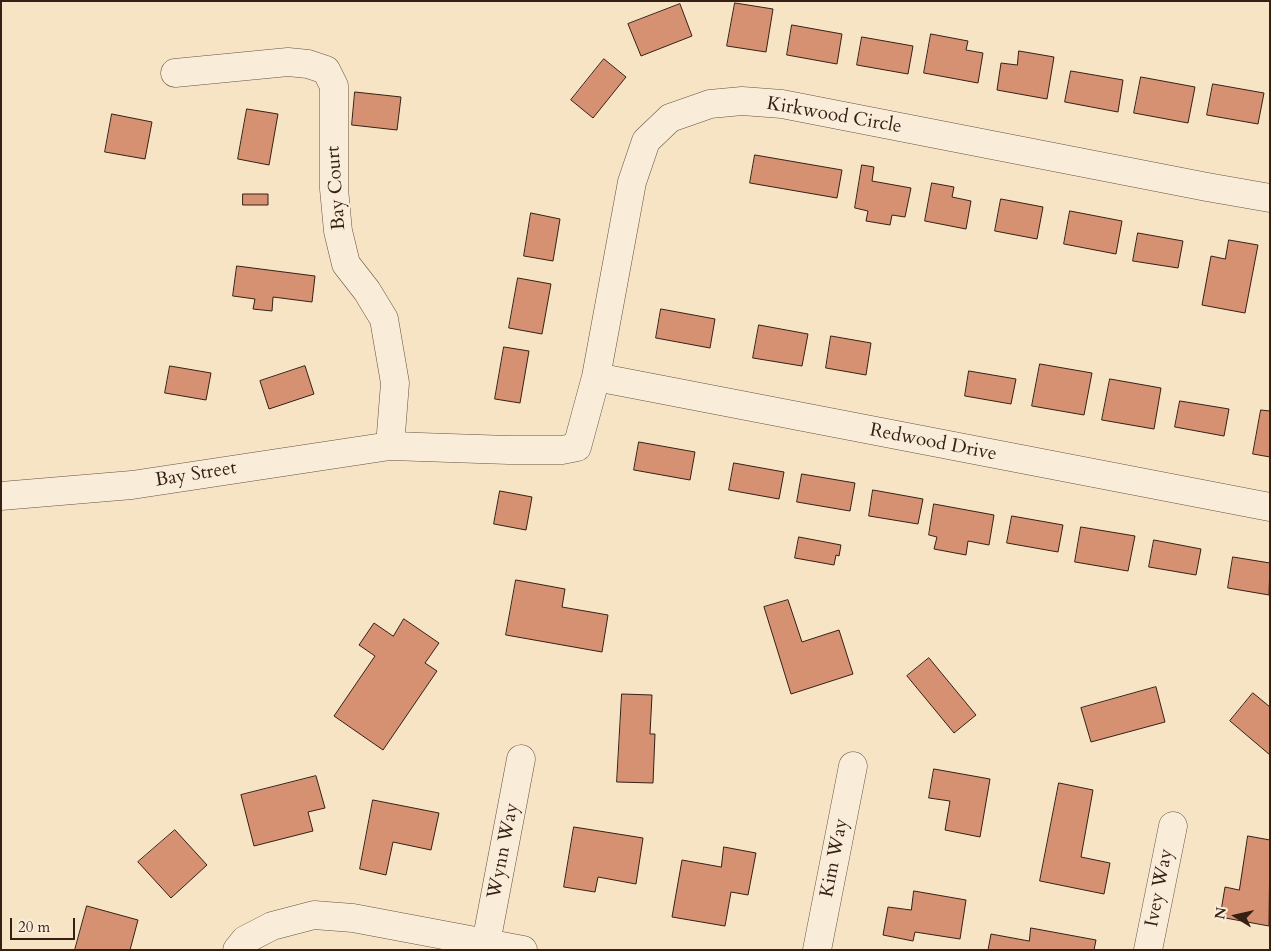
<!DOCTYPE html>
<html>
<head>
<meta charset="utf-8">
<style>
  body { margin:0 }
  #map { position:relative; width:1271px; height:951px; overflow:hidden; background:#f6e4c5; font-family:Cardo,serif }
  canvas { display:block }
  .frame { position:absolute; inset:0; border:2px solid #362016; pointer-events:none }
  .north { position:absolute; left:1211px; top:891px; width:50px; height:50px; -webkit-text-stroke:4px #f9edd9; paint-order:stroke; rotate:280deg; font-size:14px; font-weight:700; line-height:20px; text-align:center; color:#362016 }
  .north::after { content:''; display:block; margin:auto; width:18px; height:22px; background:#362016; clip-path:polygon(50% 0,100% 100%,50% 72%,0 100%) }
  .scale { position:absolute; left:10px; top:918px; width:65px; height:22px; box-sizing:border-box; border:2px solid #362016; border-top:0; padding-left:6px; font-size:15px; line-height:18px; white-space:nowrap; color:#362016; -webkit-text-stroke:4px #f9edd9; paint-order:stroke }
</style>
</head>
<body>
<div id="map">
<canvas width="1271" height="951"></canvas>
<div class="frame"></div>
<div class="north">N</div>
<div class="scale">20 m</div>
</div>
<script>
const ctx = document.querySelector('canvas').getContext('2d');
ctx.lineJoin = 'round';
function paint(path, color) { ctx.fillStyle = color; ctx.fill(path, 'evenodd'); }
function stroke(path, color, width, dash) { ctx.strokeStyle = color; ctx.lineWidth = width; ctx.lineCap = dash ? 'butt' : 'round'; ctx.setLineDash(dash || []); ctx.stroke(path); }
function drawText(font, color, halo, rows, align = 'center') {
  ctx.font = font + ' Cardo,serif'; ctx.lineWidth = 4.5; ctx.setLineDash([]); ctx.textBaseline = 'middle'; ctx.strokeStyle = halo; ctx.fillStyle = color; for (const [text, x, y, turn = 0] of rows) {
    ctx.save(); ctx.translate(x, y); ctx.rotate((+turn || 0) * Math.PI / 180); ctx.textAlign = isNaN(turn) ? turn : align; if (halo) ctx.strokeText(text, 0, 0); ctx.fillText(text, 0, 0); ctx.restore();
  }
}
const building = new Path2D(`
  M735 3 773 9 766 52 727 46Z
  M680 4 692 36 641 56 628 24Z
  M792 25 842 34 837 64 787 55Z
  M931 34 968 41 966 50 983 53 978 83 924 73Z
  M862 37 913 46 908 74 857 65Z
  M1019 51 1054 57 1047 99 997 90 1001 63 1017 65Z
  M604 59 626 77 593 118 571 100Z
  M1071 71 1123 80 1118 112 1065 102Z
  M1141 77 1195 87 1188 123 1134 113Z
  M1213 84 1264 93 1258 124 1207 115Z
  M355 92 401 97 397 130 352 125Z
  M247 109 278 114 269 165 238 159Z
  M112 114 152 122 145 159 105 152Z
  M755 155 842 170 837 198 750 183Z
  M862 165 874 167 872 181 911 188 905 217 892 215 890 225 866 221 868 211 855 208Z
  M932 183 954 187 952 197 971 201 966 229 925 221Z
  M243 194H268V205H243Z
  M1001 199 1043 207 1037 239 995 231Z
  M1070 211 1122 221 1116 254 1064 244Z
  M531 213 560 219 553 261 524 256Z
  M1138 233 1183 241 1178 268 1133 261Z
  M1229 240 1258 245 1245 313 1202 305 1211 256 1225 259Z
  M237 266 315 276 312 302 273 297 272 311 253 309 255 299 233 296Z
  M518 278 551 284 542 334 509 328Z
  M661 309 715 319 710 348 656 338Z
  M759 325 808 334 802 366 753 358Z
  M831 336 871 343 866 375 826 368Z
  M504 347 529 351 520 403 495 399Z
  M1040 364 1092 373 1084 415 1032 406Z
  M170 366 211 373 206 400 165 393Z
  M305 366 314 394 269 409 260 381Z
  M969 371 1016 379 1011 404 965 396Z
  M1110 379 1161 388 1154 429 1102 420Z
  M1180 401 1229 409 1224 436 1175 427Z
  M1261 410 1270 411V457L1253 454Z
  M639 442 695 452 690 480 634 470Z
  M734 463 784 472 779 499 729 490Z
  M802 474 855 483 850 511 797 502Z
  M873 490 923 499 918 524 869 516Z
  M500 491 532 497 526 530 494 524Z
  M934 504 994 515 989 545 968 541 966 555 934 549 937 537 929 535Z
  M1012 516 1063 525 1058 552 1007 543Z
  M1081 527 1135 536 1128 571 1075 562Z
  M799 537 841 545 839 556 836 555 834 565 795 558Z
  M1154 540 1201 549 1196 575 1149 567Z
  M1233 557 1270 563 1269 595 1228 588Z
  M516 580 565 589 562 607 608 615 602 652 506 635Z
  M788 600 802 642 839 630 853 674 791 694 764 607Z
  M404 619 439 643 425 663 437 671 383 750 334 716 375 656 359 645 374 623 393 636Z
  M929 658 976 715 954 733 907 676Z
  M1156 687 1165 722 1091 742 1081 708Z
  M1253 693 1270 707V755L1230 721Z
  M622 694 652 695 650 734H655L653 783 617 782Z
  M934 769 990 779 980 837 945 830 950 801 929 798Z
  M316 776 325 808 308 812 313 831 254 846 241 795Z
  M1059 783 1093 790 1081 857 1110 863 1104 894 1040 881Z
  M373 800 439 813 431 850 393 842 386 875 360 869Z
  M574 827 643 838 636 884 598 877 595 892 564 887Z
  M175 830 207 865 171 898 138 862Z
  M1248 836 1270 840 1269 926 1220 917 1225 887 1239 890Z
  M724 847 756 853 748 895 731 892 725 926 672 917 682 860 721 867Z
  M914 891 966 900 960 939 915 932 913 941 883 935 888 907 911 910Z
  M87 906 138 920 130 950H75Z
  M1031 928 1096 940 1094 950H988L991 934 1029 941Z`);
paint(building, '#d59171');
stroke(building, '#362016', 1);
const minor = new Path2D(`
  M175 73 288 62 308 64 326 70 334 86V189L338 231 346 264 367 291 384 319 395 383 390 446
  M596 377 1270 507
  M1 496 132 485 390 446 509 450H562L577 447 596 377 632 182 646 141 670 118 710 104 742 101 782 104 1207 187 1270 198
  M486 943 521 759
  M237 950 245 940 272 926 314 915 353 918 523 950
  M817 950 853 766
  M1148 950 1173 826`);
stroke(minor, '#665142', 29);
stroke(minor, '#f9edd9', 28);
drawText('19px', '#362016', '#f9edd9', [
  ["Kirkwood Circle",834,116,10],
  ["Bay Court",337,188,-94],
  ["Redwood Drive",933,443,11],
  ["Bay Street",196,475,-9],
  ["Wynn Way",504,851,-79],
  ["Kim Way",835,858,-79],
  ["Ivey Way",1160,888,-79]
]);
</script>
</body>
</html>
